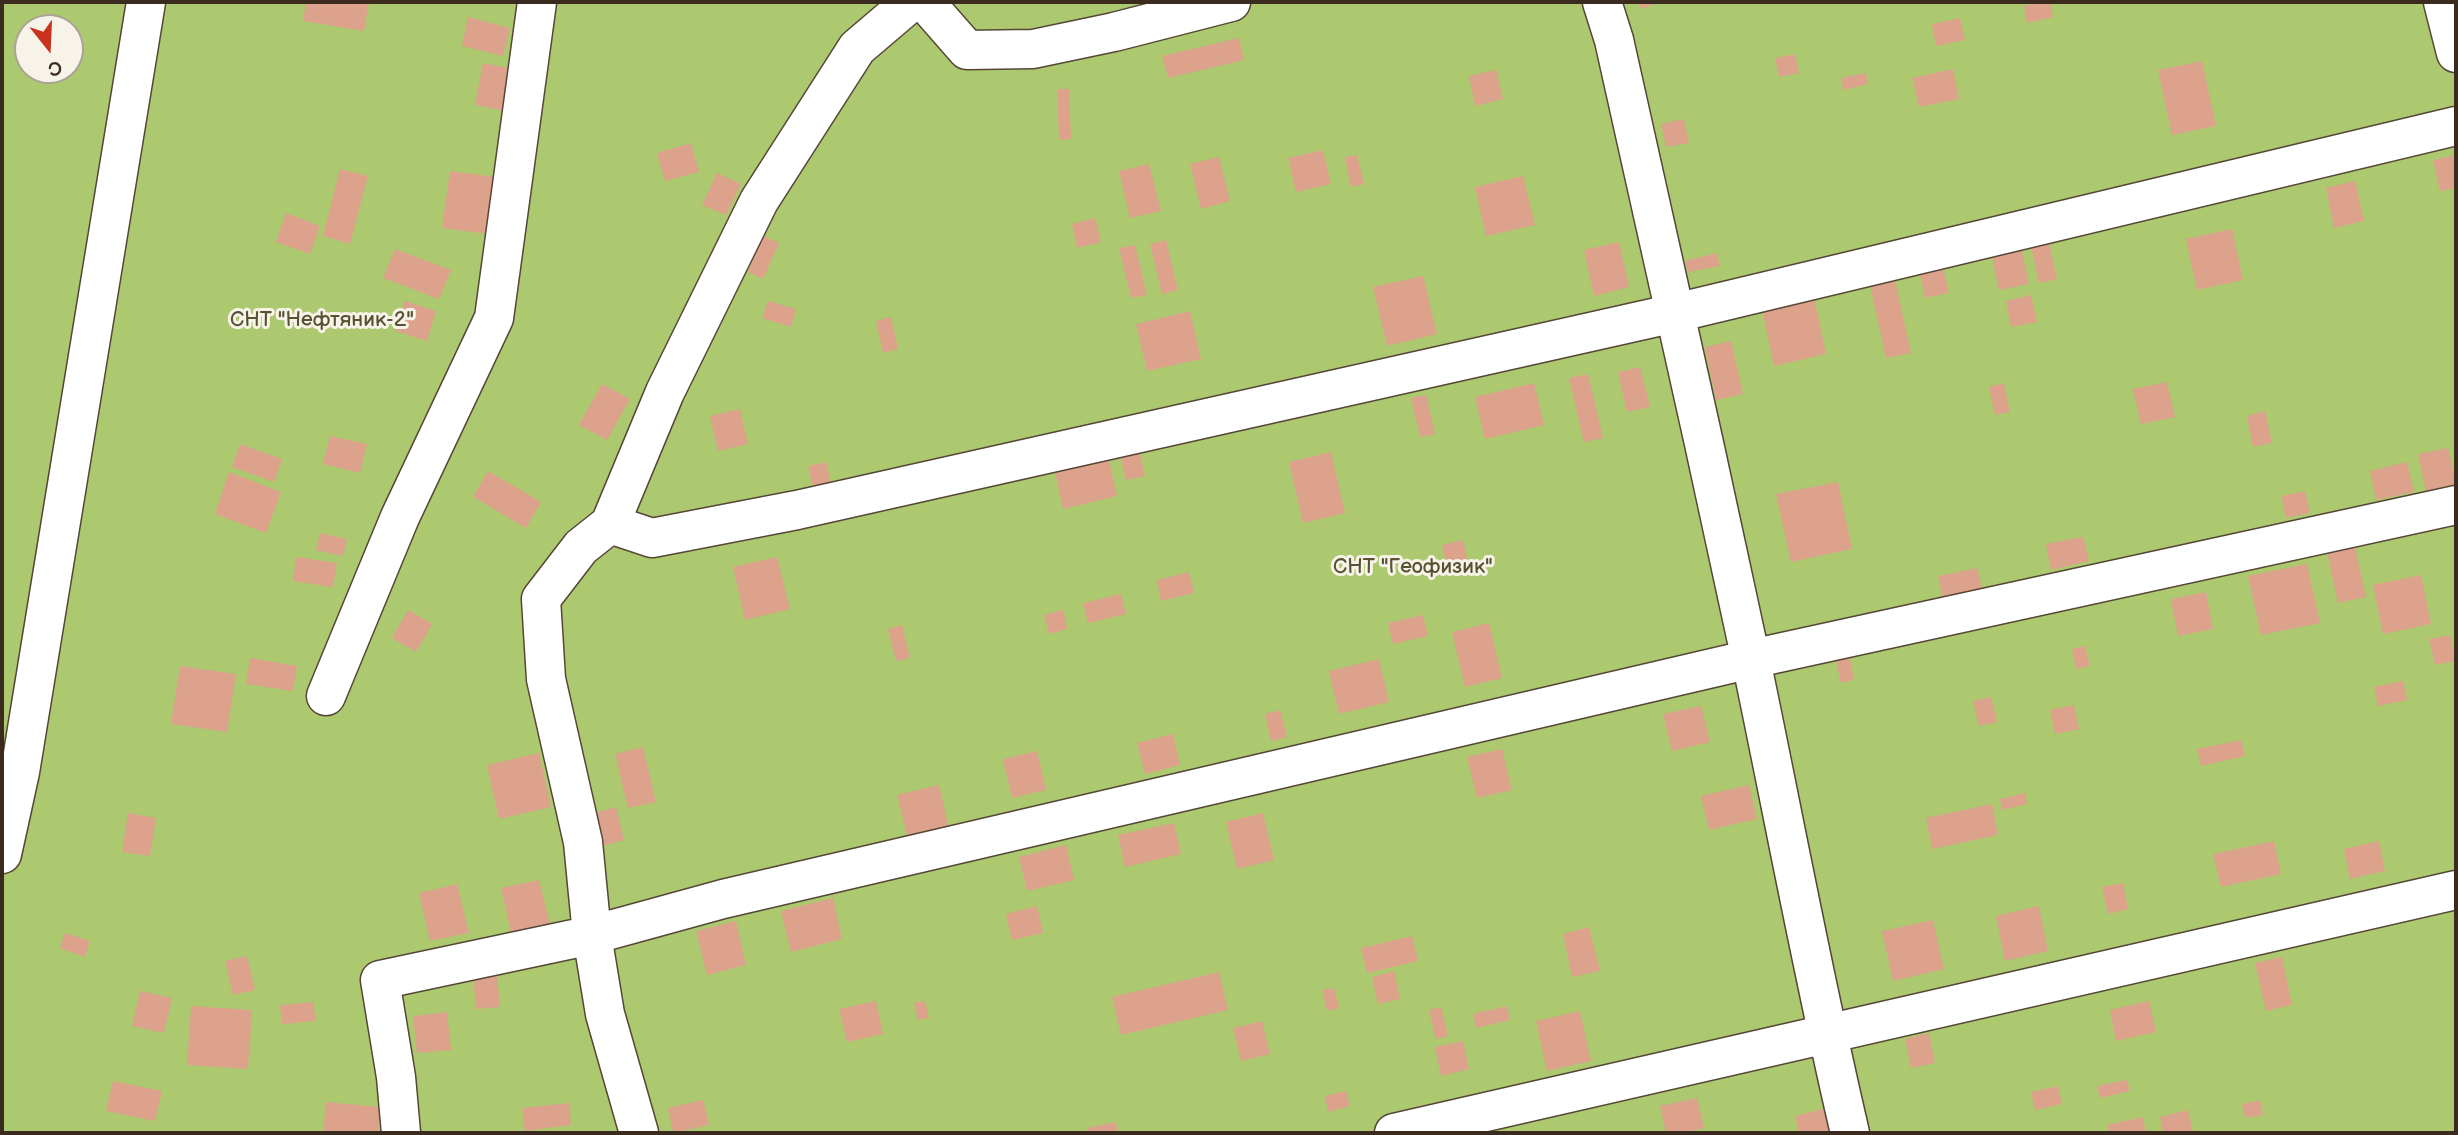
<!DOCTYPE html>
<html>
<head>
<meta charset="utf-8">
<style>
  body { margin:0 }
  #map { position:relative; width:2458px; height:1135px; overflow:hidden; background:#eee2c3; font-family:"Balsamiq Sans",sans-serif }
  canvas { display:block }
  .frame { position:absolute; inset:0; border:4px solid #3b2a1e; pointer-events:none }
  .north { position:absolute; left:14px; top:14px; width:70px; height:70px; box-sizing:border-box; background:#f7f3e8; border:2px solid #aca397; border-radius:50%; rotate:162deg; font-size:19px; font-weight:700; line-height:28px; text-align:center; color:#3b2a1e }
  .north::after { content:''; display:block; margin:auto; width:24px; height:32px; background:#c8321e; clip-path:polygon(50% 0,100% 100%,50% 72%,0 100%) }
</style>
</head>
<body>
<div id="map">
<canvas width="2458" height="1135"></canvas>
<div class="frame"></div>
<div class="north">С</div>
</div>
<script>
const ctx = document.querySelector('canvas').getContext('2d');
ctx.lineJoin = 'round';
function paint(path, color) { ctx.fillStyle = color; ctx.fill(path, 'evenodd'); }
function stroke(path, color, width, dash) { ctx.strokeStyle = color; ctx.lineWidth = width; ctx.lineCap = dash ? 'butt' : 'round'; ctx.setLineDash(dash || []); ctx.stroke(path); }
function drawText(font, color, halo, rows, align = 'center') {
  ctx.font = font + ' "Balsamiq Sans",sans-serif'; ctx.lineWidth = 6; ctx.setLineDash([]); ctx.textBaseline = 'middle'; ctx.strokeStyle = halo; ctx.fillStyle = color; for (const [text, x, y, turn = 0] of rows) {
    ctx.save(); ctx.translate(x, y); ctx.rotate((+turn || 0) * Math.PI / 180); ctx.textAlign = isNaN(turn) ? turn : align; if (halo) ctx.strokeText(text, 0, 0); ctx.fillText(text, 0, 0); ctx.restore();
  }
}
paint(new Path2D(`
  M2 2H2456V1133H2ZM28 28H70V70H28Z`), '#acc96f');
paint(new Path2D(`
  M306 2H369L364 31 303 21Z
  M1639 2H1661L1641 9Z
  M2044 2H2050L2053 17 2027 23 2024 6Z
  M468 17 510 28 503 56 462 46Z
  M1960 18 1965 40 1936 46 1932 24Z
  M1239 38 1244 60 1168 78 1162 56Z
  M1795 54 1799 73 1779 77 1775 58Z
  M2202 61 2216 126 2172 135 2158 70Z
  M483 63 518 70 510 112 475 105Z
  M1953 69 1959 99 1919 107 1912 78Z
  M1496 70 1503 99 1475 106 1469 76Z
  M1866 73 1868 84 1843 90 1841 78Z
  M1057 89H1069L1071 139 1059 140Z
  M1684 119 1689 143 1666 147 1661 124Z
  M691 143 699 172 665 181 657 153Z
  M1323 150 1331 184 1296 192 1288 158Z
  M1357 155 1364 184 1351 187 1345 157Z
  M2456 155V188L2440 191 2433 160Z
  M1219 157 1230 201 1201 209 1190 164Z
  M1149 164 1161 211 1130 218 1119 171Z
  M340 169 368 176 350 244 323 236Z
  M450 171 504 178 496 235 442 228Z
  M717 173 741 184 726 215 702 205Z
  M1523 176 1535 225 1486 236 1475 187Z
  M2355 181 2364 221 2334 228 2326 188Z
  M286 213 320 226 310 254 276 242Z
  M1095 218 1101 242 1077 248 1072 224Z
  M2232 229 2243 280 2197 290 2186 239Z
  M2047 233 2057 279 2039 283 2029 237Z
  M763 236 779 243 763 279 748 272Z
  M1166 240 1178 290 1162 294 1150 244Z
  M1619 242 1629 287 1594 296 1584 250Z
  M1135 245 1147 295 1131 298 1119 248Z
  M2021 247 2029 284 1999 290 1991 253Z
  M395 249 451 270 439 299 383 278Z
  M1717 253 1720 266 1688 272 1685 261Z
  M1942 264 1949 293 1925 298 1919 269Z
  M1423 276 1437 334 1387 346 1373 287Z
  M1895 280 1911 353 1886 358 1870 285Z
  M1813 292 1826 354 1774 366 1761 304Z
  M2031 295 2037 322 2011 327 2006 301Z
  M405 301 436 311 427 341 395 331Z
  M768 301 796 309 791 327 762 318Z
  M1190 311 1201 359 1147 371 1136 324Z
  M891 317 898 349 883 353 876 321Z
  M1731 341 1743 394 1716 400 1705 347Z
  M1640 367 1650 407 1627 412 1618 372Z
  M1588 374 1603 438 1584 442 1569 378Z
  M2167 382 2175 417 2141 424 2133 389Z
  M1534 383 1544 425 1485 439 1475 397Z
  M2004 383 2010 412 1995 415 1989 387Z
  M602 384 630 399 607 440 579 425Z
  M1426 395 1435 434 1420 437 1411 398Z
  M740 409 748 444 718 451 710 416Z
  M2265 411 2272 443 2253 447 2247 416Z
  M330 436 367 444 360 473 323 464Z
  M1137 442 1145 476 1126 480 1118 447Z
  M240 444 282 459 274 482 232 467Z
  M2448 448 2456 484 2426 491 2418 454Z
  M1107 451 1117 496 1063 509 1053 463Z
  M1331 452 1345 513 1303 523 1289 462Z
  M826 462 831 483 813 487 808 466Z
  M2407 462 2414 492 2376 500 2370 471Z
  M488 471 541 502 526 528 473 497Z
  M229 472 281 492 266 533 215 514Z
  M1838 482 1852 549 1791 562 1776 494Z
  M2305 491 2310 513 2286 518 2281 496Z
  M320 533 347 539 343 556 316 550Z
  M2083 537 2089 561 2051 570 2046 544Z
  M1463 540 1469 567 1448 572 1442 545Z
  M2355 547 2366 597 2338 603 2327 553Z
  M296 557 337 563 333 587 293 581Z
  M777 557 790 609 745 620 733 567Z
  M2307 564 2320 623 2261 635 2248 576Z
  M1977 568 1983 592 1943 600 1938 576Z
  M1189 572 1194 593 1161 601 1157 580Z
  M2421 575 2431 624 2383 634 2373 585Z
  M2206 592 2213 629 2178 636 2171 599Z
  M1121 594 1126 614 1088 623 1083 603Z
  M408 610 432 624 416 652 392 638Z
  M1063 610 1067 629 1049 634 1044 615Z
  M1423 615 1428 636 1393 644 1388 623Z
  M1489 623 1502 678 1465 687 1452 632Z
  M902 625 910 658 896 661 888 629Z
  M2450 635 2455 661 2435 665 2429 639Z
  M2085 646 2090 666 2076 669 2072 649Z
  M250 658 297 666 293 691 246 684Z
  M1850 658 1854 680 1841 683 1836 661Z
  M1379 659 1389 702 1339 714 1329 671Z
  M180 666 236 674 227 732 171 724Z
  M2403 681 2407 700 2378 706 2374 687Z
  M1991 697 1997 722 1979 726 1973 701Z
  M2074 705 2079 729 2055 734 2050 710Z
  M1701 706 1710 742 1672 751 1663 714Z
  M1280 710 1287 737 1271 741 1265 714Z
  M1173 734 1180 765 1145 774 1137 743Z
  M2241 740 2245 756 2201 766 2197 749Z
  M643 747 656 802 628 808 615 754Z
  M1502 749 1512 790 1477 798 1467 757Z
  M1037 751 1046 790 1012 798 1003 759Z
  M539 753 551 807 499 819 487 765Z
  M939 785 949 829 908 839 897 795Z
  M1749 785 1757 819 1709 830 1701 796Z
  M2025 793 2027 804 2002 810 2000 799Z
  M1992 804 1998 835 1932 849 1926 818Z
  M616 807 624 840 602 846 594 813Z
  M128 813 156 818 150 856 122 852Z
  M1263 813 1274 860 1237 869 1226 822Z
  M1174 823 1181 854 1125 867 1118 835Z
  M2274 841 2281 874 2221 887 2213 854Z
  M2379 841 2385 871 2350 879 2344 849Z
  M1066 845 1074 880 1027 891 1019 857Z
  M539 880 550 924 511 933 501 888Z
  M2123 883 2128 909 2108 914 2102 887Z
  M457 884 469 933 430 941 419 893Z
  M833 898 842 939 791 952 781 911Z
  M1037 906 1043 933 1012 940 1006 914Z
  M2039 906 2048 951 2005 961 1996 916Z
  M1933 920 1944 969 1893 981 1882 931Z
  M736 921 746 965 707 975 696 931Z
  M1589 927 1600 971 1572 977 1563 934Z
  M65 933 90 941 85 957 60 948Z
  M1412 936 1418 961 1367 973 1361 948Z
  M247 956 255 990 233 995 225 961Z
  M2282 957 2292 1005 2266 1011 2255 963Z
  M1394 971 1400 999 1378 1004 1372 977Z
  M1219 972 1228 1010 1121 1035 1112 997Z
  M497 974 500 1007 476 1009 473 976Z
  M1334 988 1339 1008 1327 1011 1322 990Z
  M140 991 172 998 164 1033 132 1026Z
  M876 1001 883 1034 847 1042 839 1009Z
  M925 1001 929 1018 918 1020 914 1003Z
  M2149 1001 2156 1032 2116 1041 2110 1010Z
  M313 1002 316 1021 282 1024 280 1005Z
  M191 1006 252 1010 248 1069 187 1065Z
  M1507 1006 1510 1020 1476 1028 1473 1014Z
  M1441 1007 1448 1036 1436 1039 1429 1010Z
  M1580 1011 1591 1061 1547 1071 1536 1021Z
  M447 1012 451 1050 417 1053 413 1016Z
  M1262 1021 1270 1054 1241 1061 1233 1028Z
  M1929 1033 1935 1063 1911 1068 1905 1039Z
  M1463 1041 1469 1069 1441 1076 1435 1047Z
  M2127 1080 2130 1091 2100 1098 2097 1086Z
  M113 1081 162 1091 155 1121 106 1111Z
  M2058 1086 2062 1104 2035 1110 2031 1092Z
  M1346 1091 1350 1106 1328 1112 1325 1096Z
  M1697 1098 1704 1128 1682 1133H1666L1660 1106Z
  M703 1100 709 1125 673 1133 668 1108Z
  M2260 1100 2263 1115 2245 1118 2242 1104Z
  M326 1102 380 1107 378 1133H323Z
  M569 1103 571 1125 525 1131 522 1108Z
  M1827 1108 1833 1133H1799L1795 1116Z
  M2188 1110 2193 1132 2163 1133 2160 1117Z
  M2143 1117 2146 1133H2109L2107 1125Z
  M1116 1122 1118 1133H1088L1087 1128Z`), '#dda28b');
const minor = new Path2D(`
  M925 2 967 50 1033 49 1114 32 1231 2
  M1602 2 1614 40C1660 246 1707 453 1751 660 1784 818 1813 976 1850 1133
  M2443 2 2456 53
  M610 524 652 538 797 510 1675 313 2456 126
  M326 696 400 517 494 318 537 2
  M2 854 20 772 146 2
  M401 1133 396 1077 380 980 592 935 583 842 546 679 541 599 581 547 610 524 665 392 759 201 857 48 911 2
  M639 1133 605 1014 592 935 723 899 1751 659 2456 505
  M1394 1133 2456 890`);
stroke(minor, '#564637', 41);
stroke(minor, '#fff', 38);
drawText('21px', '#575232', '#f7f3e8', [
  ["СНТ \"Нефтяник-2\"",322,321],
  ["СНТ \"Геофизик\"",1413,568]
]);
</script>
</body>
</html>
